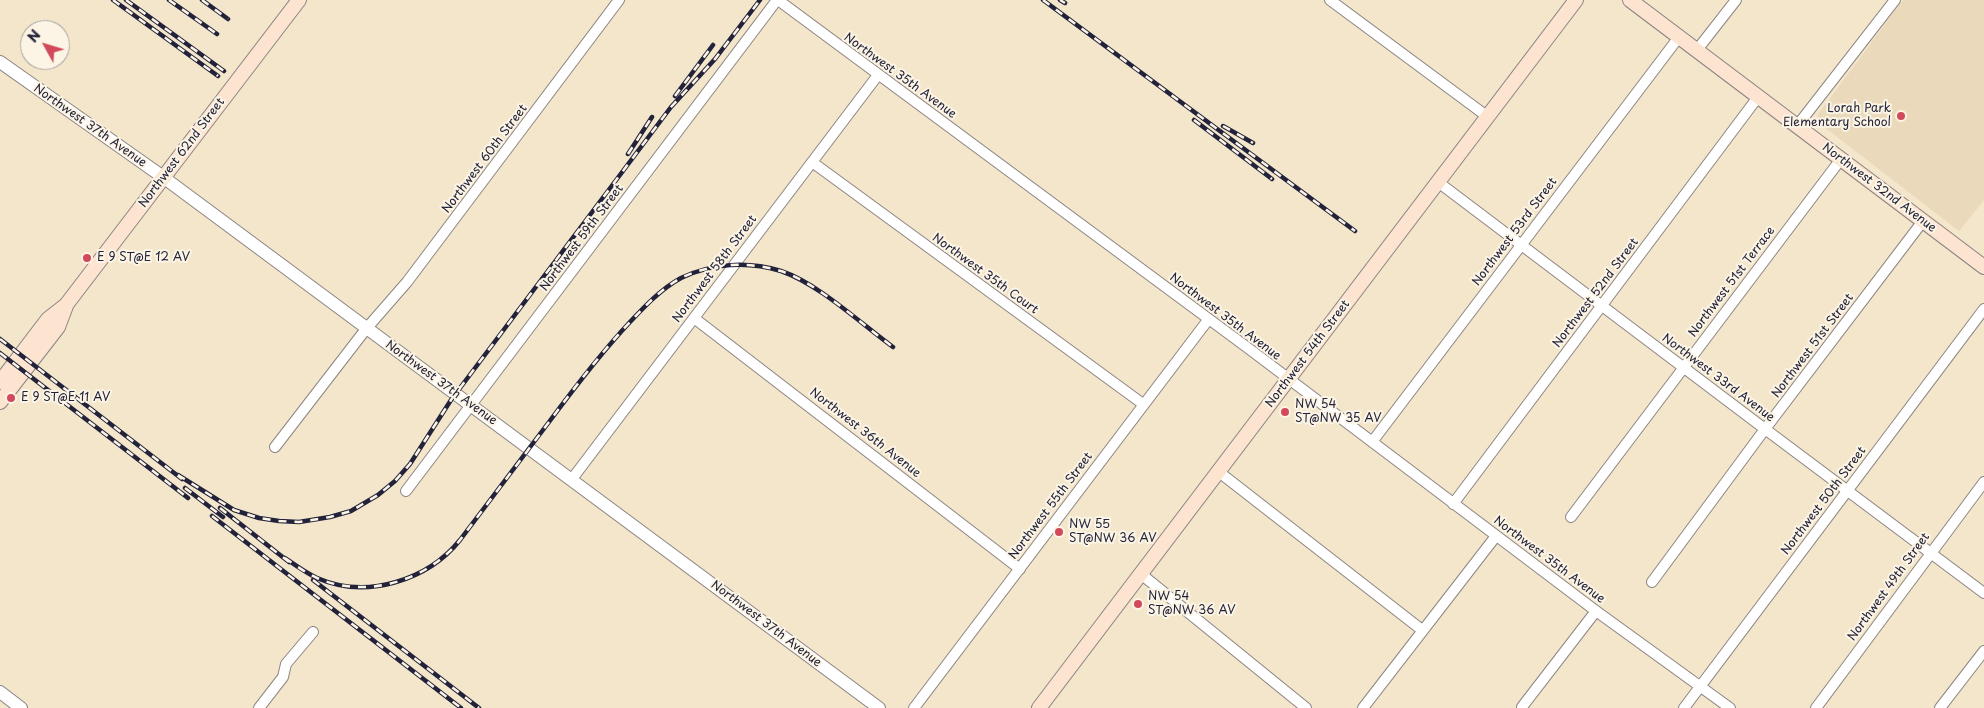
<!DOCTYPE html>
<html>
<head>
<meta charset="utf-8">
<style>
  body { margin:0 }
  #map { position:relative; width:1984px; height:708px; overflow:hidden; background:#f4e6cb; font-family:"Playpen Sans",sans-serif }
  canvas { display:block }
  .north { position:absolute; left:20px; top:20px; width:50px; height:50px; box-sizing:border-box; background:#fcf5e5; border:1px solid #a5a1a1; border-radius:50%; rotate:309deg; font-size:14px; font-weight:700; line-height:20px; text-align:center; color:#22223b }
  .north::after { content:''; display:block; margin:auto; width:18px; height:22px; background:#d1495b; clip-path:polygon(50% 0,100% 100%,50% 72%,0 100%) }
</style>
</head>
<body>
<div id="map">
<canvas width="1984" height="708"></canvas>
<div class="north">N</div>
</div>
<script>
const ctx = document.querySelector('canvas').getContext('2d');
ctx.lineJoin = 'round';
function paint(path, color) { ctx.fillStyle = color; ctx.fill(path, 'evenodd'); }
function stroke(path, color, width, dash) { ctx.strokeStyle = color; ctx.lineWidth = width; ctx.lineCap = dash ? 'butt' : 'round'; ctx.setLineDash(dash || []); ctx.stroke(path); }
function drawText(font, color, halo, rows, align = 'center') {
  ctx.font = font + ' "Playpen Sans",sans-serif'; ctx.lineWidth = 4; ctx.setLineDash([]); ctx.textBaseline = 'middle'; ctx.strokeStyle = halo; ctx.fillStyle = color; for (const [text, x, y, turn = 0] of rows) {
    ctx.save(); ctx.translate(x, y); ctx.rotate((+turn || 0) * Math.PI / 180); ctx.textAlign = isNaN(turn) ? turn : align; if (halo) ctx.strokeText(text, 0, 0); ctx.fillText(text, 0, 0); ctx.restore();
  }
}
paint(new Path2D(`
  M1903 0H1984V200L1959 231 1819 123 1817 119 1819 113Z`), '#ead9ba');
const minor = new Path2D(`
  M778 0 1248 348 1596 611 1730 708
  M1330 0 1488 117
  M1697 50 1736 0
  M1797 126 1895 0
  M812 162 1143 404
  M1438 182 1765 429 1984 593
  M694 318 1020 569
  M1372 442 1679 37
  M275 447 366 329 407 282 619 0
  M1219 472 1422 630
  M572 479 878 75
  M406 491 777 0
  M1453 504 1758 97
  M1571 517 1841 159
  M1141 574 1306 708
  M1652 582 1765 429 1923 221
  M1522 707 1596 611
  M259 708 283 677 286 664 313 632
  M914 708 1208 320
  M1363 708 1496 536
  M1684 708 1984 309
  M1816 708 1984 482
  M1940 708 1984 651`);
const tertiary = new Path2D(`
  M0 62 163 177 879 708
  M0 692 21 708`);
const secondary = new Path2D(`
  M1630 0 1984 267
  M0 382 48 319 66 305 299 0
  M0 402 58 327 66 306
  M1039 708 1576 0`);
stroke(minor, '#8b8483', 12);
stroke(tertiary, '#8b8483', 14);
stroke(secondary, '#8b8483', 16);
stroke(minor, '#fff', 10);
stroke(tertiary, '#fff', 12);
stroke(secondary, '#fde4d1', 14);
const rail = new Path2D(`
  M113 0 218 76
  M126 0 224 71
  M169 0 217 34
  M202 0 228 19
  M1043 0 1355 231
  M1060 0 1065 3
  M675 96 713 45
  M1194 120 1272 179
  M1223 126 1253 143
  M628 154 652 117
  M0 339 182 479
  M0 353 188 498
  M178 475 234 510 259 518 279 521 299 522 330 517 351 511 378 495 395 481 410 464 451 400 671 107 715 59 760 0
  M185 488 223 517
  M220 508 289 562
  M212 516 461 708
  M285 558C295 565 306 573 317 578 367 600 428 580 460 540 490 500 520 461 549 422 575 387 600 354 630 322 645 306 661 289 681 278 712 263 748 261 781 271 819 284 860 323 893 347
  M313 580 479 708`);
stroke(rail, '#22223b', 4.5);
stroke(rail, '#fcf5e5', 2.5, [8]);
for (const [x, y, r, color] of [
  [1901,116,5,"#d1495b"],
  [87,258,5,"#d1495b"],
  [11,398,5,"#d1495b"],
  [1285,412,5,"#d1495b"],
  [1059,532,5,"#d1495b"],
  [1138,604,5,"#d1495b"]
]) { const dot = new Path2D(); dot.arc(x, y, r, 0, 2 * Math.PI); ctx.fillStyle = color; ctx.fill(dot); stroke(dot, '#fcf5e5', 2); }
drawText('12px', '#22223b', '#fcf5e5', [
  ["Northwest 35th Avenue",900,76,36],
  ["Northwest 37th Avenue",90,126,35],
  ["Northwest 62nd Street",182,153,-53],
  ["Northwest 60th Street",485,159,-53],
  ["Northwest 32nd Avenue",1879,188,37],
  ["Northwest 53rd Street",1515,232,-53],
  ["Northwest 59th Street",582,238,-53],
  ["Northwest 58th Street",715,269,-53],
  ["Northwest 35th Court",985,274,36],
  ["Northwest 51st Terrace",1732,282,-53],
  ["Northwest 52nd Street",1596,293,-53],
  ["Northwest 35th Avenue",1225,317,37],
  ["Northwest 51st Street",1813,346,-53],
  ["Northwest 54th Street",1308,354,-53],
  ["Northwest 33rd Avenue",1718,378,37],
  ["Northwest 37th Avenue",441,383,36],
  ["Northwest 36th Avenue",865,433,38],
  ["Northwest 50th Street",1824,501,-53],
  ["Northwest 55th Street",1051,506,-53],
  ["Northwest 35th Avenue",1549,560,37],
  ["Northwest 49th Street",1889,587,-54],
  ["Northwest 37th Avenue",766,624,37]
]);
drawText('12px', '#22223b', '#fcf5e5', [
  ["Lorah Park",1891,109,"right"],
  ["Elementary School",1891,123,"right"],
  ["E 9 ST@E 12 AV",97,258],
  ["E 9 ST@E 11 AV",21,398],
  ["NW 54",1295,405],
  ["ST@NW 35 AV",1295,419],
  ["NW 55",1069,525],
  ["ST@NW 36 AV",1069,539],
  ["NW 54",1148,597],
  ["ST@NW 36 AV",1148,611]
], 'left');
</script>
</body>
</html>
